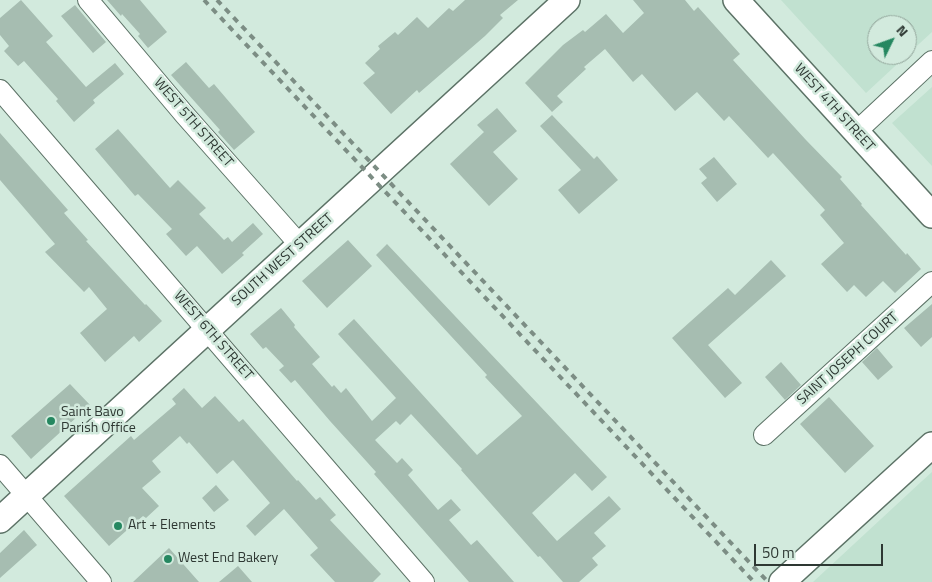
<!DOCTYPE html>
<html>
<head>
<meta charset="utf-8">
<style>
  body { margin:0 }
  #map { position:relative; width:932px; height:582px; overflow:hidden; background:#d2eadd; font-family:"Titillium Web",sans-serif }
  canvas { display:block }
  .north { position:absolute; left:867px; top:15px; width:50px; height:50px; box-sizing:border-box; background:#d2eadd; border:1px solid #90a399; border-radius:50%; rotate:48deg; font-size:14px; font-weight:700; line-height:20px; text-align:center; color:#2e3833 }
  .north::after { content:''; display:block; margin:auto; width:18px; height:22px; background:#258760; clip-path:polygon(50% 0,100% 100%,50% 72%,0 100%) }
  .scale { position:absolute; left:754px; top:544px; width:129px; height:22px; box-sizing:border-box; border:2px solid #2e3833; border-top:0; padding-left:6px; font-size:15px; line-height:18px; white-space:nowrap; color:#2e3833; -webkit-text-stroke:4px #d2eadd; paint-order:stroke }
</style>
</head>
<body>
<div id="map">
<canvas width="932" height="582"></canvas>
<div class="north">N</div>
<div class="scale">50 m</div>
</div>
<script>
const ctx = document.querySelector('canvas').getContext('2d');
ctx.lineJoin = 'round';
function paint(path, color) { ctx.fillStyle = color; ctx.fill(path, 'evenodd'); }
function stroke(path, color, width, dash) { ctx.strokeStyle = color; ctx.lineWidth = width; ctx.lineCap = dash ? 'butt' : 'round'; ctx.setLineDash(dash || []); ctx.stroke(path); }
function drawText(font, color, halo, rows, align = 'center') {
  ctx.font = font + ' "Titillium Web",sans-serif'; ctx.lineWidth = 5; ctx.setLineDash([]); ctx.textBaseline = 'middle'; ctx.strokeStyle = halo; ctx.fillStyle = color; for (const [text, x, y, turn = 0] of rows) {
    ctx.save(); ctx.translate(x, y); ctx.rotate((+turn || 0) * Math.PI / 180); ctx.textAlign = isNaN(turn) ? turn : align; if (halo) ctx.strokeText(text, 0, 0); ctx.fillText(text, 0, 0); ctx.restore();
  }
}
paint(new Path2D(`
  M781 0H932V32L907 55V25H877V55H907L866 93Z
  M932 87V166L892 123Z
  M932 472V582H813L922 481Z`), '#c1e1d0');
paint(new Path2D(`
  M21 0 53 36 46 42 86 87 115 63 124 74 93 100 95 103 74 122 56 101 58 99 24 61 18 66 4 51 9 46 0 35V18Z
  M107 0H140L167 32 148 48 138 36 140 34 122 14 121 16Z
  M465 0H518L500 15 503 18 485 36 419 93 417 90 391 114 363 83 375 73 365 63 380 49 378 46 395 32 398 35 417 17 428 28 449 8 453 11Z
  M633 0H685L694 11 698 7 740 54 733 60 806 140 842 177 840 179 862 204 861 205 906 255 907 253 921 269 895 293 883 281 866 297 854 285 847 292 821 264 844 243 820 215 825 210 773 153 768 158 729 116 724 121 697 92 675 111 642 74 633 82 605 49 584 67 586 69 557 96 563 102 552 112 525 83 563 45 583 30 585 32 606 14 623 33 644 13Z
  M75 5 106 42 93 53 61 16Z
  M186 62 209 88 214 84 255 132 234 150 218 132 220 130 171 75Z
  M497 108 517 131 493 152 518 179 489 206 450 164 484 132 477 125Z
  M552 115 594 159 597 156 618 180 579 214 558 190 581 170 540 126Z
  M118 129 170 188 178 180 206 208 199 214 224 240 228 237 232 242 253 223 263 234 242 253 244 255 222 274 197 246 186 256 166 234 172 229 138 194 135 196 95 149Z
  M0 133 68 210 64 213 88 240 86 241 145 305 146 304 162 321 139 342 134 336 105 362 80 333 107 309 89 287 84 292 45 252 55 244 0 180Z
  M714 157 737 184 717 202 701 183 707 178 699 169Z
  M348 240 372 266 327 308 302 281Z
  M387 244 607 477 592 491 575 473 532 513 557 541 609 496 621 509 594 533 606 546 592 558 598 565 579 582H563L540 556 538 557 461 470 462 469 411 414 400 425 396 421 375 440 397 463 402 458 413 470 408 475 438 510 451 499 461 510 449 520 471 545 477 540 514 582H469L374 474 376 472 330 421 295 380 291 383 279 370 284 366 266 347 263 349 250 334 281 308 295 325 294 327 320 357 312 364 332 387 334 385 341 393 346 388 372 421 396 398 338 334 354 319 477 455 522 416 485 377 487 375 376 255Z
  M771 260 786 276 708 345 742 383 725 398 672 338 728 288 735 295Z
  M932 304V337L921 347 904 328Z
  M877 348 893 367 878 380 862 362Z
  M781 362 801 385 785 400 765 377Z
  M70 384 90 405 31 459 11 436Z
  M184 388 202 408 215 396 239 422 243 419 297 481 298 480 316 500 320 497 336 515 330 520 381 574 373 582H335L310 555 318 548 284 509 255 536 246 526 270 503 233 460 217 474 189 442 187 444 180 436 152 461 161 472 142 488 159 506 146 518 143 516 109 546 64 496 131 436 134 440 176 404 172 399Z
  M829 397 874 446 845 473 800 424Z
  M216 485 229 500 214 512 202 498Z
  M24 530 37 545 0 578V553Z
  M169 548 199 582H133Z
  M238 566 252 582H219Z`), '#a6bdb1');
const minor = new Path2D(`
  M88 0 184 114 300 245
  M0 90 424 582
  M856 132 932 61
  M764 435 932 282
  M0 465 101 582`);
const tertiary = new Path2D(`
  M736 0 932 215
  M0 520 567 0
  M782 582 932 445`);
stroke(minor, '#5c7266', 22);
stroke(tertiary, '#5c7266', 28);
stroke(minor, '#fff', 20);
stroke(tertiary, '#fff', 25);
stroke(new Path2D(`
  M204 0 754 582
  M217 0 768 582`), '#7c8d84', 4, [6, 6]);
for (const [x, y, r, color] of [
  [51,421,5,"#258760"],
  [118,526,5,"#258760"],
  [168,559,5,"#258760"]
]) { const dot = new Path2D(); dot.arc(x, y, r, 0, 2 * Math.PI); ctx.fillStyle = color; ctx.fill(dot); stroke(dot, '#d2eadd', 2); }
drawText('14px', '#2e3833', '#d2eadd', [
  ["WEST 4TH STREET",834,108,48],
  ["WEST 5TH STREET",193,123,49],
  ["SOUTH WEST STREET",283,260,-42],
  ["WEST 6TH STREET",213,336,49],
  ["SAINT JOSEPH COURT",848,359,-42]
]);
drawText('14px', '#2e3833', '#d2eadd', [
  ["Saint Bavo",61,413],
  ["Parish Office",61,429],
  ["Art + Elements",128,526],
  ["West End Bakery",178,559]
], 'left');
</script>
</body>
</html>
